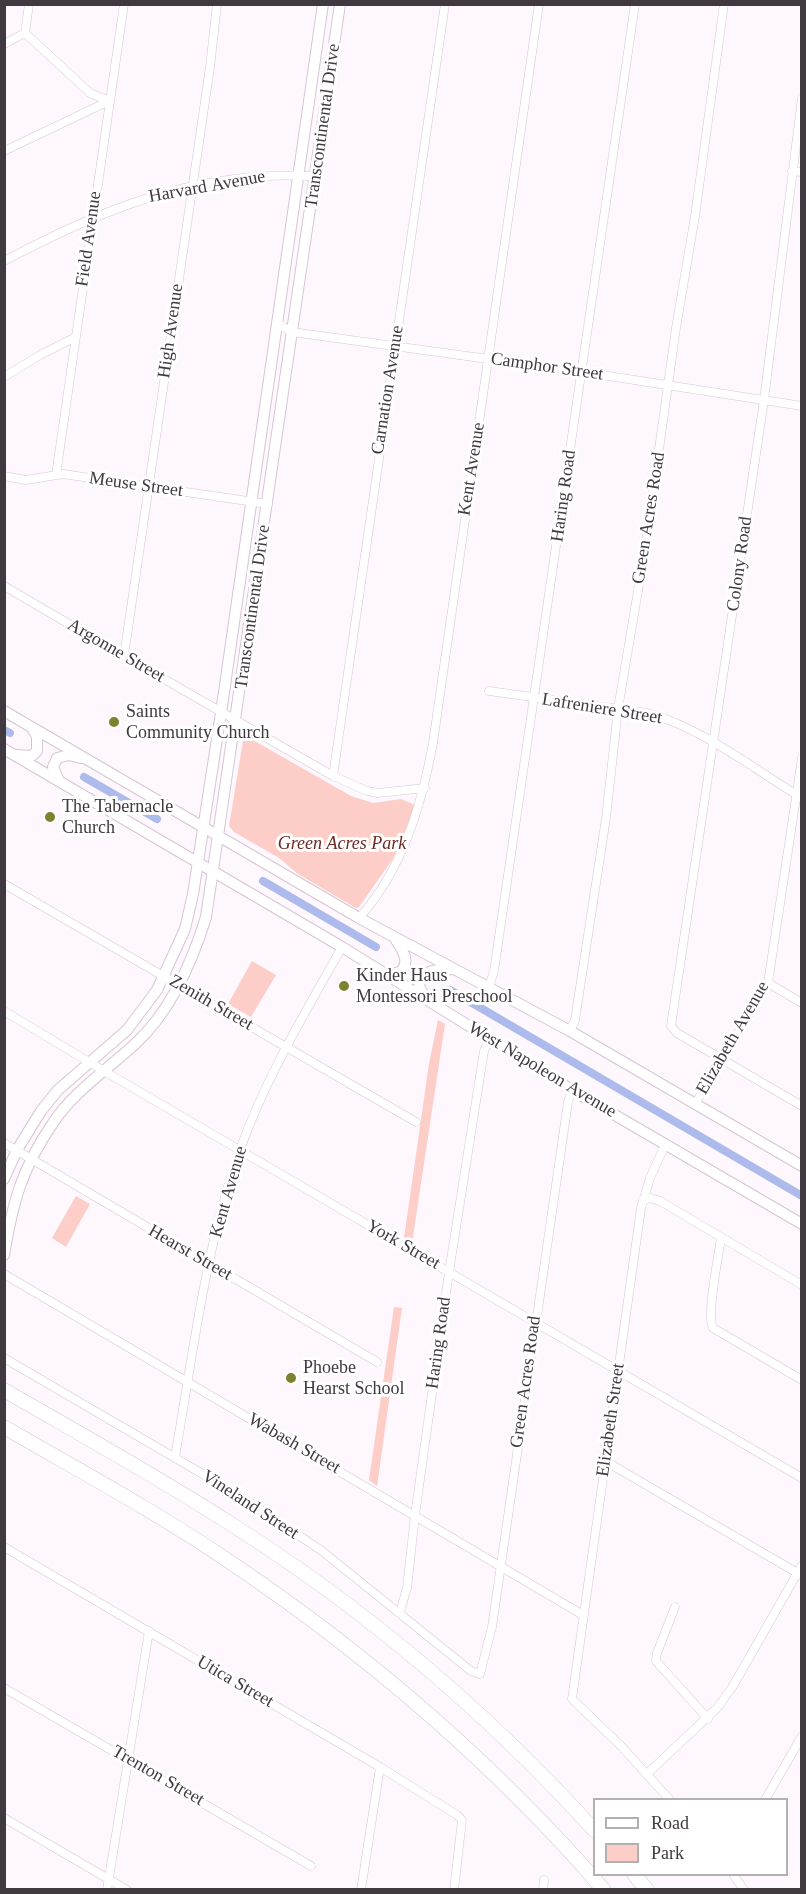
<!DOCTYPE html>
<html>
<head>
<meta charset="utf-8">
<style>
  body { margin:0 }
  #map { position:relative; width:806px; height:1894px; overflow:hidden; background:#fef7fd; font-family:Georgia,serif }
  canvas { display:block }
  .frame { position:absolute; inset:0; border:6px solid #40393f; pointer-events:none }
  .legend { position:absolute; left:593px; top:1798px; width:195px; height:78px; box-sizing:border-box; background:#fff; border:2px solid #b3b0b2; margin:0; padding:8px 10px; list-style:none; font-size:18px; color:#40393f }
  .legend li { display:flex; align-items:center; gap:12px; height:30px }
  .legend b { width:30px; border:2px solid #b3b0b2 }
</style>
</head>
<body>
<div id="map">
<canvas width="806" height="1894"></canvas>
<div class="frame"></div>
<ul class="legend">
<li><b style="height:8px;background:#fff"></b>Road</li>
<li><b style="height:16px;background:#fdcdc7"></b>Park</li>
</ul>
</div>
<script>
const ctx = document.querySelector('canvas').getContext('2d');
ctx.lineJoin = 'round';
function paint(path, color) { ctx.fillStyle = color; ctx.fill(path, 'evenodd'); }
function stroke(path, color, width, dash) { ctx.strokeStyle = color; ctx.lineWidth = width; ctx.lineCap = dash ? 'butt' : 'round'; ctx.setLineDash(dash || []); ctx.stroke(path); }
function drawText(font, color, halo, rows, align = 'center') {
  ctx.font = font + ' Georgia,serif'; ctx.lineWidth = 6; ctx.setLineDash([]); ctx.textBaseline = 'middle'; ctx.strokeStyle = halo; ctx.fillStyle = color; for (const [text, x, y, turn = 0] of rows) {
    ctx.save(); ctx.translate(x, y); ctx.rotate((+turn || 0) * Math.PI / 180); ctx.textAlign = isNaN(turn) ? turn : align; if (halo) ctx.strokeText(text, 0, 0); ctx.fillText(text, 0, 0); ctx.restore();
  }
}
paint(new Path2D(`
  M244 735 351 796 373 803 401 799 415 805 401 842 392 860 359 907 356 908 298 874 279 858 234 832 229 826Z
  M252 961 276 975 251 1017 228 1004Z
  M438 1020 445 1024 412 1243 404 1238 429 1064Z
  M76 1196 90 1204 66 1247 52 1238Z
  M394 1307 402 1308 377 1486 369 1480Z`), '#fdcdc7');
stroke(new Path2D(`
  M4 730 10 733
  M84 777 157 819
  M263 881 376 947
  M450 990 802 1196`), '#acbbeb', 8);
const street = new Path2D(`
  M25 33 90 93 109 101
  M25 33 29 4
  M4 44 25 33
  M802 98 764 400 671 1026 677 1033 802 1106
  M4 151 109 101
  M792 171 802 172
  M4 261C89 216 173 180 270 176 285 175 301 176 316 176
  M277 323 292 332 583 372 802 406
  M4 377 40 355 76 337
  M56 475 124 4
  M4 476 26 480 63 474 268 504
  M4 586 124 656 333 776 367 791 378 793 425 788
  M124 656 210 67 217 4
  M489 691 647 713C703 728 752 768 802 798
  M333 776 445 4
  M4 884 416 1122
  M359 918C403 869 421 807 433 743L539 4
  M768 983 802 1003
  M489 987 494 971 635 4
  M4 1011 104 1071 802 1478
  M570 1031 575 1020 606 818 618 709 645 549 676 328 695 216 724 4
  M695 1104 768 983 802 758
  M4 1143 377 1362
  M665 1145 650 1178 641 1208 572 1699 620 1745 670 1800
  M643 1200 651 1198 660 1201 802 1285
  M721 1237C719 1255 706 1315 713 1328L802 1380
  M4 1274 583 1615
  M4 1358 237 1494 322 1551 471 1671 480 1674 492 1627 568 1102 572 1090
  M175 1457C193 1355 205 1248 240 1150 265 1079 305 1013 342 947
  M605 1461 801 1575
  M4 1547 380 1767 457 1815 462 1820 454 1890
  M675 1607 657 1653 656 1661 708 1719
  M400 1612 407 1588 415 1515 449 1272 484 1051 490 1039
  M4 1688 311 1866
  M647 1774 718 1707 733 1686 802 1565
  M765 1800 802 1736
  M4 1818 127 1890
  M733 1874 744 1890
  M107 1890 149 1631
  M361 1890 380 1767
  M543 1890 544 1880`);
const secondary = new Path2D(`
  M4 711 359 918 570 1031 802 1166
  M4 749 342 947 572 1090 802 1224
  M17 755 32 756 37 751V736L32 728
  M59 781 53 767 57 758 69 755 81 758
  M387 975 400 972C411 962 403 951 396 940
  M425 996 419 987C421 968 439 970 454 969
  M4 1179 17 1150 41 1111 58 1090 127 1030 157 990 185 929 193 894 221 713 323 4
  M4 1255C13 1201 22 1168 53 1123 73 1092 108 1069 135 1044 171 1011 192 963 206 917L340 4`);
const highway = new Path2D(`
  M4 1390C80 1434 158 1477 231 1524 365 1609 488 1713 594 1830
  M4 1427C80 1471 158 1513 230 1562 368 1655 495 1764 604 1890
  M634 1874 647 1890`);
stroke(street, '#d6c5d4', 9);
stroke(secondary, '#d6c5d4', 12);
stroke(highway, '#d6c5d4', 15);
stroke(street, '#fff', 8);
stroke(secondary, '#fff', 10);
stroke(highway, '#fff', 14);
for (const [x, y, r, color] of [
  [114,722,6,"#7c822d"],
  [50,817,6,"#7c822d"],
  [344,986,6,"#7c822d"],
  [291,1378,6,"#7c822d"]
]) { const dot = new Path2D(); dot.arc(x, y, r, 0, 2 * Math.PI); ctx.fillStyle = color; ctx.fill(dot); stroke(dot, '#fff', 2); }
drawText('18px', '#40393f', '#fff', [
  ["Transcontinental Drive",323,126,-82],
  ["Harvard Avenue",207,187,-10],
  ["Field Avenue",89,239,-82],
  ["High Avenue",171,331,-82],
  ["Camphor Street",547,367,8],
  ["Carnation Avenue",388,390,-81],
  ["Kent Avenue",472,469,-81],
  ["Meuse Street",136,485,8],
  ["Haring Road",564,496,-82],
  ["Green Acres Road",649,518,-81],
  ["Colony Road",740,564,-82],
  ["Transcontinental Drive",253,607,-82],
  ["Argonne Street",116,651,30],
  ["Lafreniere Street",602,709,9],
  ["Zenith Street",211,1003,30],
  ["Elizabeth Avenue",733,1038,-60],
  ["West Napoleon Avenue",542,1070,31],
  ["Kent Avenue",229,1192,-74],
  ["York Street",403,1245,30],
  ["Hearst Street",190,1253,30],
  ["Haring Road",439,1343,-82],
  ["Green Acres Road",526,1382,-82],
  ["Elizabeth Street",611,1420,-82],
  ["Wabash Street",294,1444,30],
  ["Vineland Street",250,1505,33],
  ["Utica Street",235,1682,30],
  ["Trenton Street",158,1776,30]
]);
drawText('18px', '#40393f', '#fff', [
  ["Saints",126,712],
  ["Community Church",126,733],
  ["The Tabernacle",62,807],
  ["Church",62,828],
  ["Kinder Haus",356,976],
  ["Montessori Preschool",356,997],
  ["Phoebe",303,1368],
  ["Hearst School",303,1389]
], 'left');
drawText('italic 18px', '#6e2924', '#fff', [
  ["Green Acres Park",342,844]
]);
</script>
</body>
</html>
